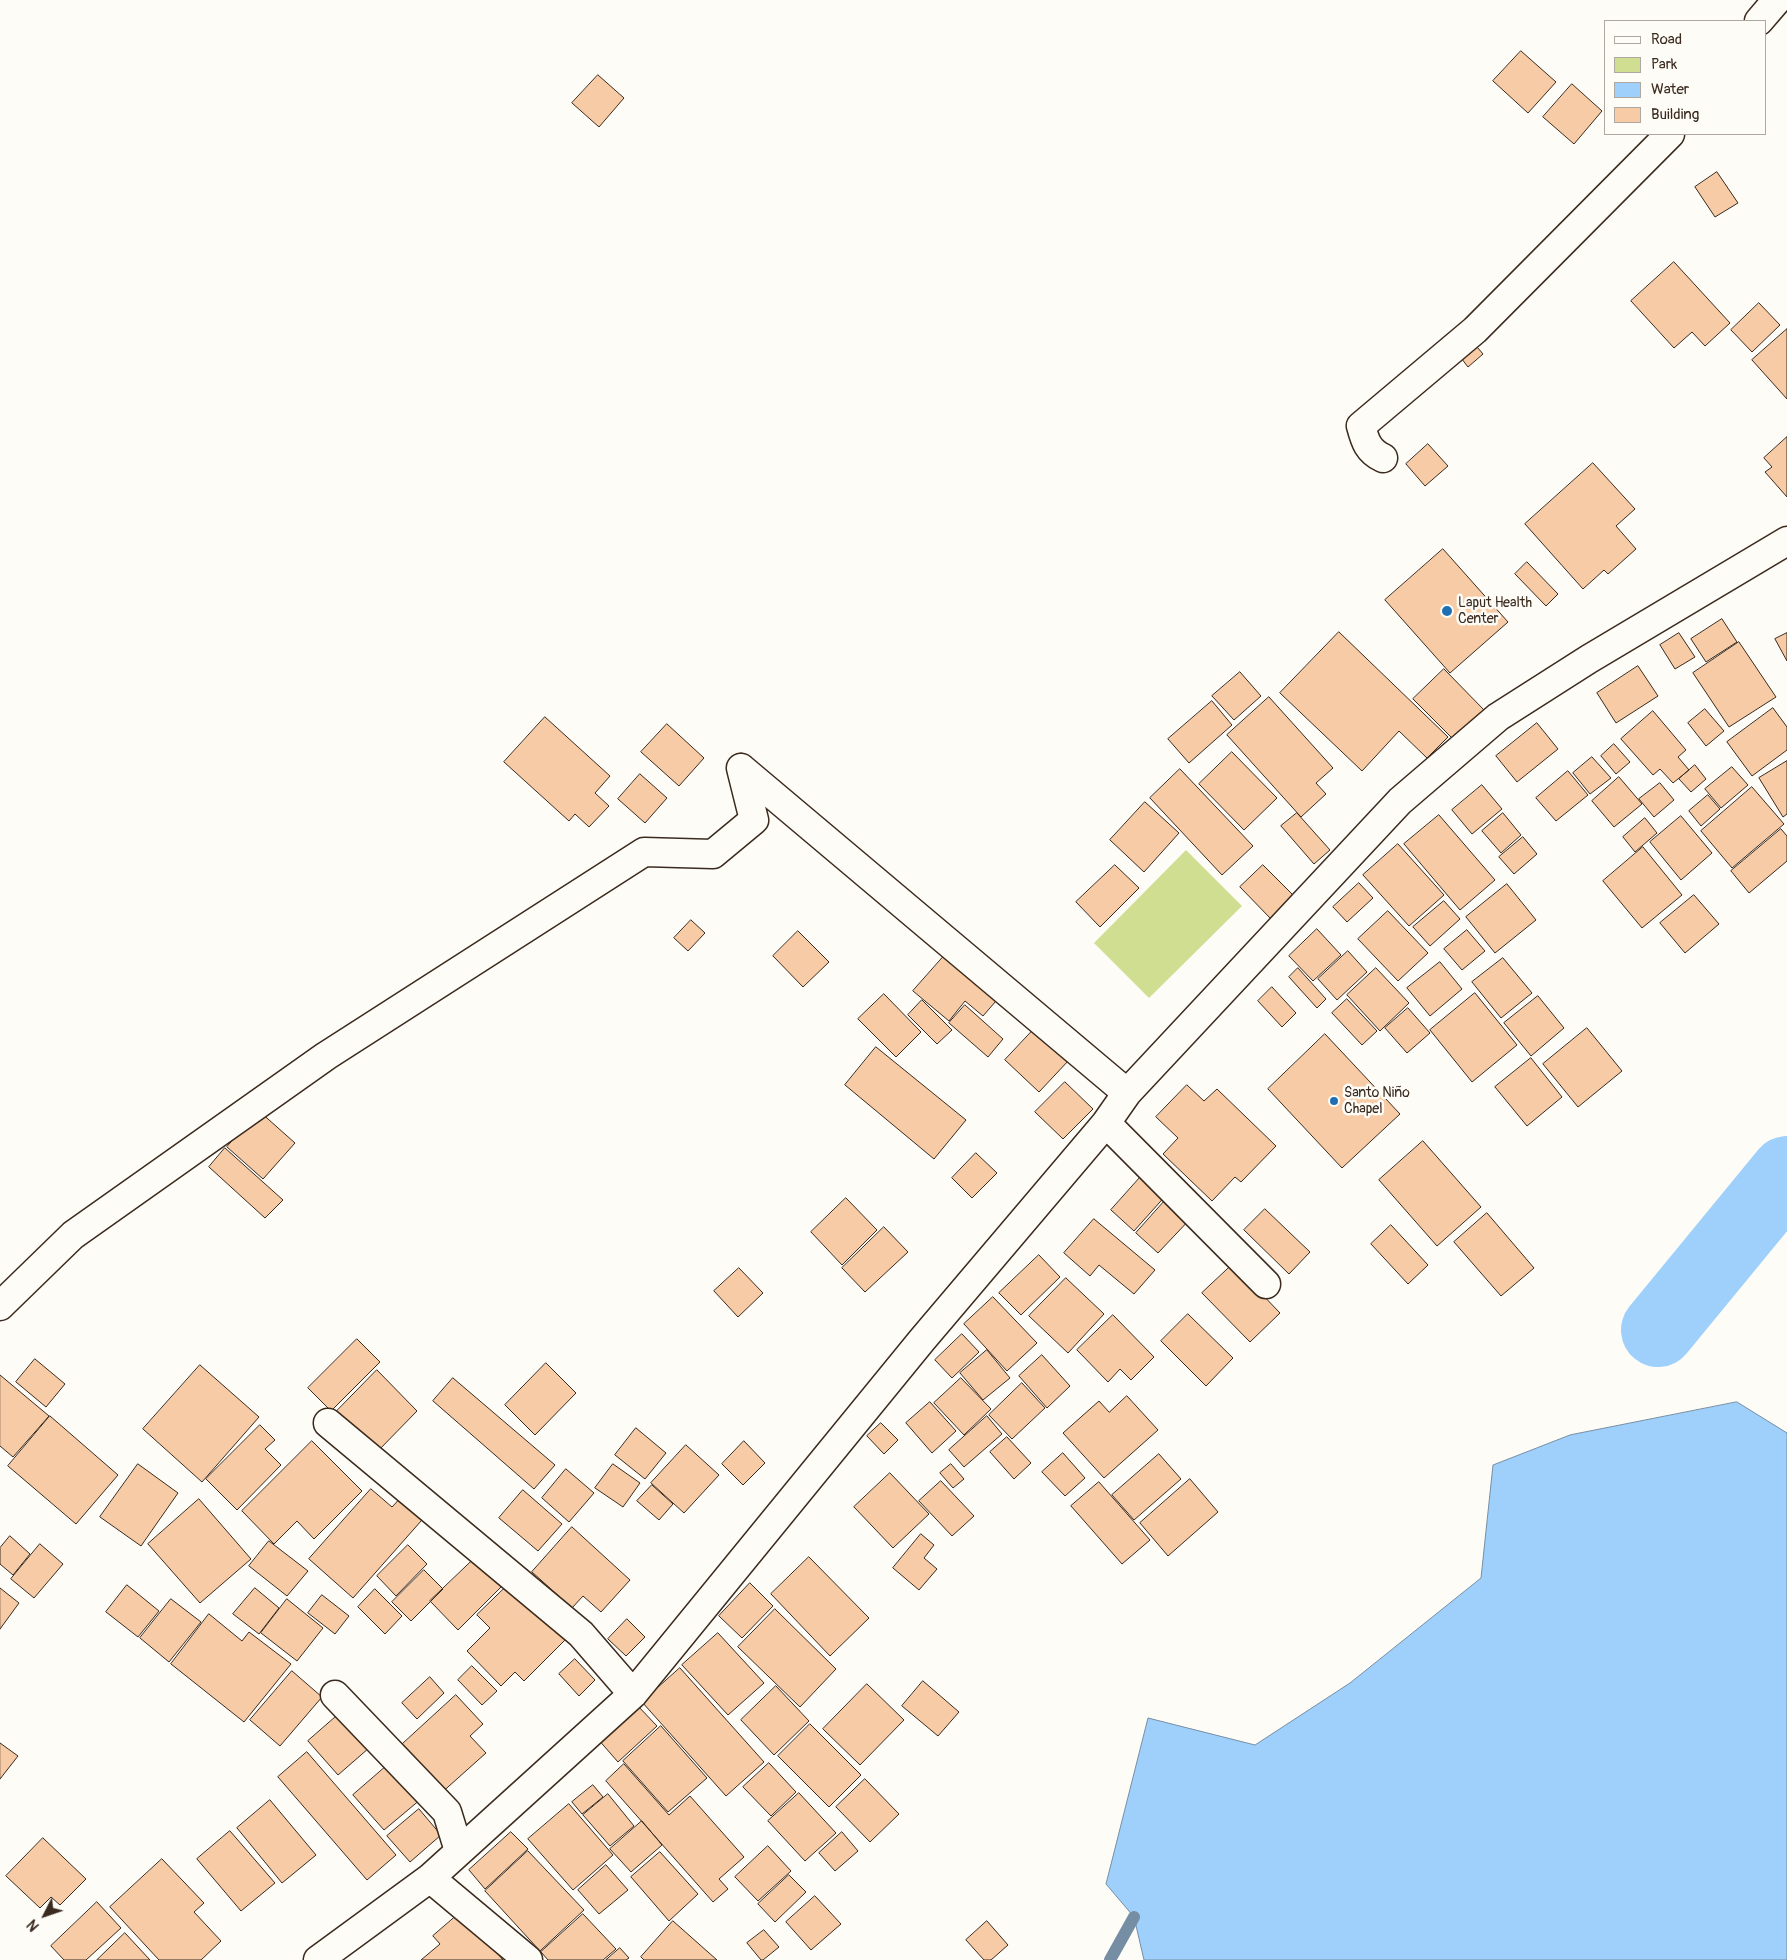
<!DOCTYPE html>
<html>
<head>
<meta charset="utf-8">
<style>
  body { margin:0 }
  #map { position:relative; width:1787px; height:1960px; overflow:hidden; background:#fdfcf7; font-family:Pangolin,sans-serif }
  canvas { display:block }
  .legend { position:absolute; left:1604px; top:20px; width:162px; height:115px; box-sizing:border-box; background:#fdfcf7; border:1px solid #afa8a0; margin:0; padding:6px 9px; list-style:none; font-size:15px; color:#3b2a1e }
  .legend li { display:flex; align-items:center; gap:10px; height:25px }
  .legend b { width:25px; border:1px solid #afa8a0 }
  .north { position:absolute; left:20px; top:1890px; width:50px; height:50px; -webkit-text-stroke:4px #fdfcf7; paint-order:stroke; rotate:229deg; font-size:14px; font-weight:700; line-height:20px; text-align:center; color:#3b2a1e }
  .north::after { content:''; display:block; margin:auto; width:18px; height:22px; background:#3b2a1e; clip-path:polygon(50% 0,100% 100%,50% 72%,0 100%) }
</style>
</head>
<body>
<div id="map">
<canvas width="1787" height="1960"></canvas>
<ul class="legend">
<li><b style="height:6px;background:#fdfcf7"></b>Road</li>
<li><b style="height:14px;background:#cfde91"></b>Park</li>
<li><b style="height:14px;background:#9ed0fb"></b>Water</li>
<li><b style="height:14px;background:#f6cba5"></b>Building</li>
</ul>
<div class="north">N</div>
</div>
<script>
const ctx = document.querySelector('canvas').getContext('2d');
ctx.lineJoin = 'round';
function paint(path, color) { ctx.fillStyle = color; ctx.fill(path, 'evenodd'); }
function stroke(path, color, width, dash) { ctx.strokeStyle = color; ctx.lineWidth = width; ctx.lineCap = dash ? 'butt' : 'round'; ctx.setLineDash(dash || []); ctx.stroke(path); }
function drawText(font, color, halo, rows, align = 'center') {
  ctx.font = font + ' Pangolin,sans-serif'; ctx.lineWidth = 5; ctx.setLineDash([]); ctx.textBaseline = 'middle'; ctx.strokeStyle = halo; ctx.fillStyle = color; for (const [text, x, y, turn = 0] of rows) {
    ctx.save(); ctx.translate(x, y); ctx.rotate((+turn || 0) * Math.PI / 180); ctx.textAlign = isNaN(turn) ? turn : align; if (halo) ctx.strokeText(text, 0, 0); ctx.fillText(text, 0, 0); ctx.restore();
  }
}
paint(new Path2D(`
  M1186 850 1242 906 1149 998 1094 943Z`), '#cfde91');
const water = new Path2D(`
  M1737 1402 1787 1433V1960H1144L1134 1917 1106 1884 1148 1718 1255 1745 1350 1683 1481 1578 1493 1465 1570 1435Z`);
paint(water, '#9ed0fb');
stroke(water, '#768ea3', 1);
stroke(new Path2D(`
  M1110 1960 1134 1917`), '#768ea3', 12);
stroke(new Path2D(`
  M1658 1330 1787 1173`), '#9ed0fb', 74);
const building = new Path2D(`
  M1521 51 1556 82 1528 113 1493 81Z
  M598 75 624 98 599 127 572 103Z
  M1572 84 1602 111 1574 144 1543 117Z
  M1717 172 1738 203 1715 217 1695 187Z
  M1674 262 1730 323 1705 346 1692 332 1674 348 1631 301Z
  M1759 303 1780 325 1752 352 1731 330Z
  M1787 329V399L1752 360Z
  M1472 341 1483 354 1468 367 1458 354Z
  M1787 437V497L1765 472 1772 467 1764 458Z
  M1428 444 1448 466 1425 486 1406 464Z
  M1593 463 1635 509 1616 526 1636 549 1608 574 1604 570 1583 589 1525 524Z
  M1443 549 1508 622 1450 673 1385 600Z
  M1527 562 1558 594 1546 606 1515 574Z
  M1722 619 1737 642 1706 662 1691 639Z
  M1339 632 1448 737 1427 758 1399 731 1362 771 1280 693Z
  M1679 633 1695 657 1675 669 1660 645Z
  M1787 633V661L1775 639Z
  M1739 642 1776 697 1729 727 1693 673Z
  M1638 666 1658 696 1616 723 1597 693Z
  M1444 669 1486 712 1456 742 1413 699Z
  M1240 672 1261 696 1234 720 1212 696Z
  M1269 697 1333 768 1316 783 1326 794 1301 817 1227 735Z
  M1212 701 1232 725 1189 763 1168 739Z
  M1773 708 1787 727V750L1752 776 1727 742Z
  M1705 709 1724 731 1706 746 1688 723Z
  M1653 711 1686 750 1678 757 1689 770 1673 783 1660 769 1653 775 1621 739Z
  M545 717 610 776 595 793 609 806 589 827 575 814 569 821 504 762Z
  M1537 723 1558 749 1517 782 1496 756Z
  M667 724 704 758 679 786 641 752Z
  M1614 744 1630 762 1616 774 1601 756Z
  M1232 752 1277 798 1244 830 1199 784Z
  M1592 757 1611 778 1590 794 1573 773Z
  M1787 761V814L1783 817 1759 778Z
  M1695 765 1706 779 1691 792 1679 779Z
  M1732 767 1748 785 1721 808 1705 789Z
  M1180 769 1253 846 1222 875 1150 798Z
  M1568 771 1588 795 1556 821 1536 798Z
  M640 774 667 798 645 823 618 799Z
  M1619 777 1642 804 1614 827 1592 801Z
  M1660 783 1674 800 1654 817 1639 799Z
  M1482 785 1502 809 1472 834 1452 810Z
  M1752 787 1784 824 1732 868 1701 831Z
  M1708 795 1720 809 1701 826 1689 811Z
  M1145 802 1179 833 1144 872 1110 840Z
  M1297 813 1330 850 1314 864 1281 826Z
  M1503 813 1521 835 1501 853 1482 831Z
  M1439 815 1495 880 1460 910 1404 844Z
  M1681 816 1712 853 1681 880 1650 842Z
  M1645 818 1657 833 1635 852 1623 837Z
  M1781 829 1787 836V861L1749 893 1731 871Z
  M1523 837 1537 854 1514 874 1499 857Z
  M1398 844 1444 895 1409 926 1363 875Z
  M1643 847 1682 895 1642 928 1603 881Z
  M1115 865 1139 888 1100 927 1076 902Z
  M1263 865 1294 896 1271 919 1240 887Z
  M1359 883 1373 898 1347 922 1333 907Z
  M1507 884 1536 920 1495 953 1466 917Z
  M1694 895 1719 924 1685 953 1660 923Z
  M1444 901 1460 919 1430 946 1413 927Z
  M1388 911 1428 953 1398 981 1358 939Z
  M691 920 705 933 688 951 674 938Z
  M1317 929 1341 955 1313 981 1289 956Z
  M1467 930 1485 951 1462 970 1444 949Z
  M798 931 829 962 803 987 773 956Z
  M1348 951 1367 972 1337 1000 1318 979Z
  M944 956 996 1001 983 1016 965 1001 949 1021 913 991Z
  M1503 958 1532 993 1501 1018 1472 982Z
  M1440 962 1462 989 1430 1016 1407 988Z
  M1298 968 1326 999 1317 1008 1289 977Z
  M1376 968 1409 1003 1380 1031 1347 995Z
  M1272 987 1296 1013 1282 1027 1258 1001Z
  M1475 993 1517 1045 1472 1082 1430 1030Z
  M884 994 921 1032 896 1057 858 1019Z
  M1538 996 1564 1028 1531 1056 1504 1023Z
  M1347 999 1377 1031 1362 1045 1332 1013Z
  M922 1000 952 1030 937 1044 908 1015Z
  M965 1005 1003 1039 988 1057 949 1023Z
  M1408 1008 1430 1033 1407 1053 1385 1028Z
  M1036 1027 1070 1059 1039 1092 1005 1060Z
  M1587 1028 1622 1071 1578 1107 1543 1064Z
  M1325 1034 1400 1114 1342 1168 1268 1089Z
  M876 1047 966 1120 934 1159 845 1085Z
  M1531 1058 1562 1097 1527 1126 1495 1087Z
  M1065 1082 1093 1109 1063 1139 1035 1112Z
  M1187 1085 1204 1101 1217 1089 1276 1146 1241 1182 1235 1177 1212 1201 1163 1154 1178 1138 1156 1117Z
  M259 1111 295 1143 263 1179 227 1147Z
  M1423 1141 1481 1207 1437 1246 1379 1180Z
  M225 1148 283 1200 265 1218 209 1167Z
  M976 1153 997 1173 972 1198 952 1178Z
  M1145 1172 1168 1193 1134 1231 1111 1210Z
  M1170 1195 1193 1216 1158 1253 1136 1233Z
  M846 1198 877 1230 842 1265 811 1232Z
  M1265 1209 1310 1252 1289 1274 1244 1230Z
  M1487 1213 1534 1268 1501 1296 1454 1242Z
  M1094 1219 1155 1270 1134 1294 1099 1265 1090 1276 1064 1253Z
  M1391 1225 1428 1265 1408 1284 1371 1244Z
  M884 1227 908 1252 865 1292 842 1268Z
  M1039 1255 1060 1277 1021 1315 999 1293Z
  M1233 1264 1280 1313 1250 1342 1202 1293Z
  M739 1268 763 1293 738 1317 714 1291Z
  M1066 1278 1104 1314 1068 1353 1029 1316Z
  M993 1297 1037 1343 1007 1371 964 1324Z
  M1188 1314 1233 1358 1206 1386 1161 1341Z
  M1113 1315 1154 1357 1131 1380 1120 1369 1108 1382 1077 1350Z
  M962 1334 979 1352 952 1378 935 1360Z
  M357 1339 380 1362 331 1411 308 1388Z
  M987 1350 1010 1378 983 1400 960 1373Z
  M1042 1355 1070 1386 1047 1408 1019 1376Z
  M35 1359 65 1384 46 1407 16 1382Z
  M546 1363 576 1393 535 1435 505 1405Z
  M200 1365 259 1417 202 1482 143 1429Z
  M377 1370 417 1411 375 1454 335 1413Z
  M0 1375 49 1416 13 1457 0 1446Z
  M453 1378 555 1465 534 1489 433 1401Z
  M961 1378 991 1409 964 1435 934 1403Z
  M1022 1383 1045 1408 1012 1439 989 1415Z
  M1127 1396 1158 1430 1104 1478 1063 1433 1099 1401 1109 1412Z
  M930 1402 956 1431 932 1453 906 1423Z
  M50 1416 118 1475 76 1524 8 1466Z
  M987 1416 1002 1434 964 1467 949 1450Z
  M881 1423 898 1440 884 1454 867 1436Z
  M260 1425 275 1440 265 1449 281 1465 237 1510 206 1479Z
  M636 1428 666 1453 645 1479 615 1455Z
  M1007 1437 1031 1463 1014 1479 990 1452Z
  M312 1441 362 1491 314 1539 297 1521 274 1544 242 1511Z
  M744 1441 765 1463 743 1485 722 1464Z
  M686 1445 719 1475 684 1513 651 1483Z
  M1063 1453 1085 1478 1065 1496 1042 1472Z
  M1159 1454 1181 1479 1134 1520 1112 1495Z
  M138 1464 178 1493 141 1546 100 1517Z
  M613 1464 640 1483 623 1507 595 1488Z
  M951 1464 964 1479 953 1488 940 1473Z
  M566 1469 594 1493 569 1522 542 1498Z
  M890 1473 929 1514 893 1548 854 1507Z
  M1190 1479 1218 1512 1168 1556 1140 1523Z
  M941 1481 974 1516 952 1536 919 1501Z
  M1099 1482 1150 1540 1122 1564 1071 1506Z
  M652 1485 673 1504 659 1520 637 1501Z
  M371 1489 392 1507 406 1492 429 1512 353 1598 309 1559Z
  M523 1490 562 1524 538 1551 499 1518Z
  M199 1499 251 1559 200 1603 148 1544Z
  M572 1527 630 1580 601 1612 583 1596 572 1608 532 1572Z
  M921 1534 934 1545 924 1558 937 1569 919 1590 893 1568Z
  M10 1536 30 1554 13 1575 0 1564V1548Z
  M269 1541 308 1571 287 1596 249 1566Z
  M40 1544 63 1564 34 1598 11 1579Z
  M408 1545 427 1564 396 1596 377 1576Z
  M476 1557 503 1585 458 1630 430 1601Z
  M809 1557 869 1618 830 1656 771 1594Z
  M424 1570 443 1589 411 1621 392 1602Z
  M510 1583 566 1639 524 1681 515 1672 501 1686 467 1651 490 1628 477 1615Z
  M750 1583 773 1606 742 1638 719 1616Z
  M127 1585 159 1611 138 1637 106 1612Z
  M0 1588 19 1603 0 1629Z
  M255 1588 279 1608 259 1634 233 1614Z
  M375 1589 402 1616 385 1634 358 1607Z
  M322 1595 349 1616 335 1634 308 1613Z
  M171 1599 201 1622 169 1662 140 1638Z
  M287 1599 323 1628 297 1661 261 1633Z
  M775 1609 836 1669 800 1707 738 1647Z
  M209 1614 242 1641 249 1632 291 1664 244 1722 171 1664Z
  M627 1619 645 1637 626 1656 608 1639Z
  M718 1633 764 1683 728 1715 682 1665Z
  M575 1659 595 1680 579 1696 559 1674Z
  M472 1666 497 1691 482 1705 458 1680Z
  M680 1668 764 1762 726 1796 642 1702Z
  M292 1671 322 1697 280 1746 250 1720Z
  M430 1677 444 1693 417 1719 402 1703Z
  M923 1681 959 1712 938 1736 902 1706Z
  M867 1684 904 1720 860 1765 823 1729Z
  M776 1686 809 1721 774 1755 741 1720Z
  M456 1695 483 1724 470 1736 486 1753 439 1795 396 1750Z
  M636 1704 657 1726 618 1762 597 1738Z
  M339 1714 369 1748 338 1775 308 1741Z
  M810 1724 861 1775 829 1807 778 1756Z
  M661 1726 707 1778 668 1812 623 1761Z
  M0 1743 18 1756 0 1779Z
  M307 1752 396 1855 367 1880 278 1777Z
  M390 1763 421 1799 384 1830 353 1795Z
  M769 1763 796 1792 771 1816 743 1787Z
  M624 1764 669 1815 690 1796 744 1857 719 1879 728 1889 713 1902 606 1781Z
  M865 1779 899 1814 870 1842 836 1807Z
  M593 1785 603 1797 582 1814 572 1802Z
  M799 1793 836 1833 805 1861 768 1821Z
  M608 1794 634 1826 610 1846 583 1815Z
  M270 1800 316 1855 282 1883 237 1828Z
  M569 1804 613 1855 573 1890 528 1839Z
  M419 1809 441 1835 410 1862 387 1836Z
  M642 1821 662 1845 631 1872 610 1849Z
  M230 1831 275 1883 241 1911 197 1859Z
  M511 1832 528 1849 485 1889 469 1870Z
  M842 1832 858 1851 835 1871 819 1853Z
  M43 1838 86 1879 60 1905 51 1897 40 1908 6 1876Z
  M768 1846 791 1871 758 1901 735 1877Z
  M528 1851 584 1910 540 1951 485 1891Z
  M660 1852 698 1894 669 1921 631 1877Z
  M162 1859 204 1903 194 1912 221 1941 201 1960H159L110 1907Z
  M606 1865 628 1890 599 1914 578 1890Z
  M789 1875 806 1892 775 1922 758 1904Z
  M815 1896 841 1924 811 1950 786 1922Z
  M97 1902 121 1928 86 1960H64L51 1946Z
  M462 1911 503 1960H421L440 1944 433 1936Z
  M583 1914 616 1949 603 1960H548L541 1952Z
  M673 1921 717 1960H644L641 1957Z
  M987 1921 1008 1945 991 1960H984L966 1940Z
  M764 1930 779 1947 763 1960H761L747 1943Z
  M125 1933 150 1960H97Z
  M620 1948 629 1958 626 1960H606Z`);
paint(building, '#f6cba5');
stroke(building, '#3b2a1e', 1);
const minor = new Path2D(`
  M1759 21 1777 0
  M1383 458C1368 451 1365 441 1361 426L1475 330 1670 134
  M741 768 1127 1093
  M1106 1123 1266 1284
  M0 1306 73 1235 326 1056 644 852 713 854 754 820 741 768
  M328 1423 581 1634 633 1694
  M335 1695 447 1812 459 1851
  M430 1878 528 1960
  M318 1960 430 1878 633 1694 922 1340 1106 1123 1127 1093 1400 801 1498 717 1589 659 1787 541`);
stroke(minor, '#3b2a1e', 31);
stroke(minor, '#fdfcf7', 28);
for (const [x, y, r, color] of [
  [1447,611,6,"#1f6fb2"],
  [1334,1101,5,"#1f6fb2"]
]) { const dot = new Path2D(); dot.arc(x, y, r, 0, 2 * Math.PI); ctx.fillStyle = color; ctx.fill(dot); stroke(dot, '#fdfcf7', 2); }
drawText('14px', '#3b2a1e', '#fdfcf7', [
  ["Laput Health",1458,603],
  ["Center",1458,619],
  ["Santo Niño",1344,1093],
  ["Chapel",1344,1109]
], 'left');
</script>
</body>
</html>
